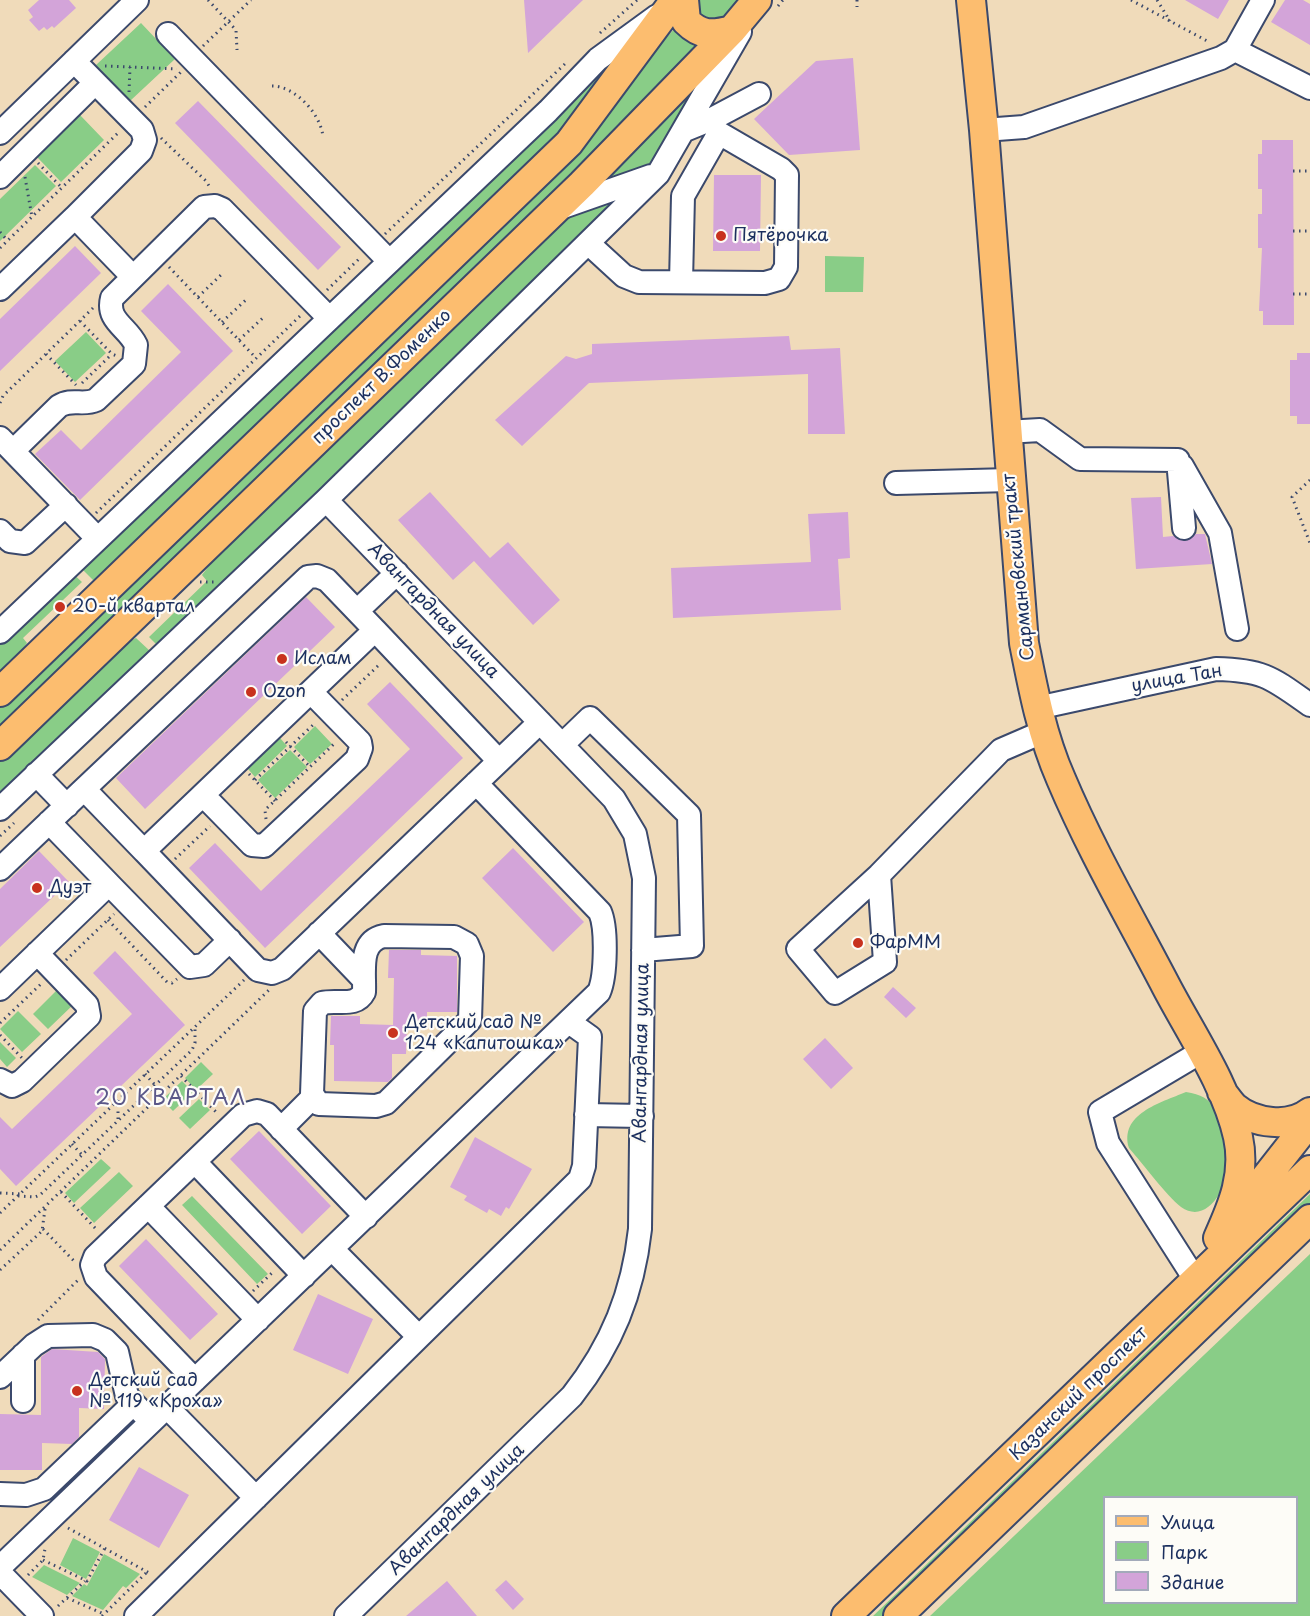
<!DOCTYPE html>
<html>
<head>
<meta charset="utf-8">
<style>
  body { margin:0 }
  #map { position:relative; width:1310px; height:1616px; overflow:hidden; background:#f0dbba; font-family:"Playpen Sans",sans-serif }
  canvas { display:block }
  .legend { position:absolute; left:1103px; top:1496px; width:195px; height:108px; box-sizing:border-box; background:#fdfcf7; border:2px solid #a3aaba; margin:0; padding:8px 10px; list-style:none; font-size:18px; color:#1b2f5e }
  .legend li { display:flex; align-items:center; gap:12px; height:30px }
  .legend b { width:30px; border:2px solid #a3aaba }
</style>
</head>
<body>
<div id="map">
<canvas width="1310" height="1616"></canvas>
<ul class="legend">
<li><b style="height:8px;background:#fcbd6f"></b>Улица</li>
<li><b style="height:16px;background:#89cd87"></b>Парк</li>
<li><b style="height:16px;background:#d3a4d9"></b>Здание</li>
</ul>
</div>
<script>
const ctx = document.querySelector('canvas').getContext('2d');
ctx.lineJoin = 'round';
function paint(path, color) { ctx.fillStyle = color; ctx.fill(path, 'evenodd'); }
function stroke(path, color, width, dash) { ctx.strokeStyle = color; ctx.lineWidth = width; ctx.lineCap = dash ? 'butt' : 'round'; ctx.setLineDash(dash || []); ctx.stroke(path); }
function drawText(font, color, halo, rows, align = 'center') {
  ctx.font = font + ' "Playpen Sans",sans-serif'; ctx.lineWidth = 4.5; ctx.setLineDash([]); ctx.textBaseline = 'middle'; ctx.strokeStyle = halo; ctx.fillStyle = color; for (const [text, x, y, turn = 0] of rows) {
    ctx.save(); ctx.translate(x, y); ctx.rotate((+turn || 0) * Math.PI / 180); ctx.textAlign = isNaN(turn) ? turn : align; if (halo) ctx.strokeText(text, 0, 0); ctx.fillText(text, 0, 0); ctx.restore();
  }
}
paint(new Path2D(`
  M695 0H747L712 30 691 6Z
  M141 23 175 59 130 101 96 65Z
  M676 27 688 41 706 48 0 734V705L550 181 607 117 639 68Z
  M627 44 568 125 131 554 94 581 78 565Z
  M702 76 660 151 639 177 225 583 156 644 149 637 207 581 202 575 231 537Z
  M80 115 104 140 61 182 37 157Z
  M35 165 56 186 0 241V199Z
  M825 256 864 257 863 292H825Z
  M86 332 106 353 75 382 55 361Z
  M71 572 82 582 23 638 27 643 0 680V641Z
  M136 638 150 651 0 796V757L107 653Z
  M315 726 332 744 310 764 294 747Z
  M280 738 287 746 255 777 248 769Z
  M290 750 307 767 275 798 258 780Z
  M59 988 74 1004 48 1029 33 1014Z
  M18 1011 41 1034 22 1052 0 1029Z
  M0 1042 16 1058 7 1067 0 1059Z
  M201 1062 213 1074 196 1090 185 1078Z
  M182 1081 193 1092 173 1111 162 1100Z
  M1186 1092C1216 1096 1219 1114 1225 1141 1227 1147 1230 1156 1230 1163 1228 1185 1208 1226 1181 1207 1166 1195 1143 1164 1129 1148 1119 1114 1160 1103 1186 1092Z
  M199 1099 210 1110 190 1129 179 1118Z
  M101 1159 111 1168 74 1203 65 1193Z
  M119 1172 133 1186 94 1223 80 1208Z
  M1310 1194V1205L882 1616H873Z
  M192 1196 268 1274 257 1284 182 1205Z
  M1310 1254V1616H930ZM1104 1498H1296V1602H1104Z
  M73 1538 100 1552 86 1579 60 1565Z
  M104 1554 140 1574 126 1588 123 1586 103 1610 72 1596 84 1584 87 1586Z
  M44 1565 80 1583 67 1595 32 1577Z`), '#89cd87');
paint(new Path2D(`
  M39 0H69L76 8 54 28 52 26 47 30 44 27 39 31 29 20 33 17 28 10Z
  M524 0H583L528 53Z
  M1185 0H1229L1218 19Z
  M1285 0H1303L1310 4V45L1271 22Z
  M853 58 860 150 789 155 754 119 816 61Z
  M198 101 341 247 318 270 175 123Z
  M1262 140H1293L1294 325H1263V311H1259L1262 248H1258V214H1262V189H1258V154H1262Z
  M714 175H761L760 251H713Z
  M75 246 101 273 0 371V319Z
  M168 284 233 351 80 500 35 454 61 430 81 450 181 352 141 311Z
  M789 336 791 350 840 348 845 434H808V374L589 383 522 446 495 420 566 356 576 359 592 354V344Z
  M1297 353H1310V424H1297V416H1290V360H1297Z
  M430 492 490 558 508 542 560 600 533 625 474 561 453 580 398 520Z
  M1161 497 1163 537 1173 536 1185 541 1196 534H1205L1212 564 1136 569 1131 498Z
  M848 512 850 558 838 559 841 610 673 618 671 568 811 562 808 514Z
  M306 597 335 627 145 809 116 778Z
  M390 682 463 758 265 948 189 868 215 843 261 891 410 749 367 704Z
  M513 848 584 922 553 952 482 878Z
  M39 851 69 882 0 947V889Z
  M389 950H421V955L457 956V1012H427V1026H407L406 1054H392V1078L388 1082 334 1081V1045H330L331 1016H360V1024L393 1025 394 978H388Z
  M115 951 185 1025 16 1186 0 1169V1117L12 1129 132 1014 93 973Z
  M893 987 916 1008 906 1018 884 997Z
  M825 1038 853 1068 831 1089 803 1059Z
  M259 1131 331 1206 302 1234 230 1159Z
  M475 1137 532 1169 509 1209 506 1207 501 1216 489 1209 487 1213 464 1200 467 1196 450 1187Z
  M146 1239 218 1314 190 1340 119 1266Z
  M318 1294 373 1319 348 1374 293 1350Z
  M52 1349 98 1352 105 1359 104 1409 79 1408V1437L72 1444 42 1443V1470H0V1414L41 1415V1357Z
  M139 1467 189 1495 159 1548 109 1520Z
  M506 1580 524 1599 513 1610 495 1590Z
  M447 1581 477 1616H406Z`), '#d3a4d9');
const minor = new Path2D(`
  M168 34 388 260
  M1235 50 1263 0
  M74 61 142 130 145 140 141 151 75 217
  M685 130 712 119 759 94
  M984 130 1024 127 1221 58 1235 50 1310 88
  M0 133 137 0
  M0 177 95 83
  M560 208 651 176
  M588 243 624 276 639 282 765 283 779 279 786 267 787 175 781 169 719 133 683 196 681 282
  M0 289 75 217 132 276
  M1006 432 1040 430 1080 459 1178 460 1184 528
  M0 438 97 538
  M13 451 59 406C72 398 83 406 96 400L134 364 136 345C128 327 106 321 112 298L204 207 215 206 222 209 328 317
  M1182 466 1220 533 1237 629
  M896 483 1010 480
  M326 500 614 799 635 834 644 878 640 1229C633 1293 612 1345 572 1396L346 1616
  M0 531 10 541 25 543 66 505
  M357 611 397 573
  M375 630 499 761
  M0 632 548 111 598 59 657 16
  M1037 708 1216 669C1264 670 1272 678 1310 705
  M562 745 590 718 689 815 692 946 643 950
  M36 774 67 806
  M203 795 252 845 264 846 357 759 361 748 360 742 311 692
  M0 809 326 500 658 174 740 32
  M144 851 258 970 272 973 282 969 540 722
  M0 869 84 789 144 851 375 630 327 580 317 576 308 577 84 789
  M879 875 885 962 835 993 798 949 879 875 1001 750 1045 731
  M109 884 190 967 204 965 230 940
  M319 933 364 980
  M384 936 454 937 467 944 472 956 470 1020 386 1103 376 1106 319 1104 312 1094 315 1011 322 1003C337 999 356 1008 364 992 365 972 358 941 384 936Z
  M0 989 109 884 49 822
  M0 1080 12 1086 22 1081 89 1016 87 1005 37 953
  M586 1115 642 1116
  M281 1129 313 1097
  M195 1162 304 1276
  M148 1206 258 1320
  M332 1249 419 1337 580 1179 584 1166 590 1037 569 1022
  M1191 1273 1108 1143 1100 1112 1201 1052
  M23 1355V1401
  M0 1377 34 1345 48 1336 93 1335 105 1340 117 1352 127 1396 151 1422
  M195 1380 96 1277 92 1265 95 1257 243 1115 257 1111 267 1114 366 1217
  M167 1407 256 1498
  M0 1494 26 1495 44 1489 133 1404
  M0 1567 599 992C606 976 607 928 600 912L476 783
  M0 1573 42 1616
  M136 1616 419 1337`);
const major = new Path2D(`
  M684 0 686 21C701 36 712 35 732 30
  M971 0 984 130 1024 643C1033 689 1042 736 1061 779 1091 850 1130 917 1166 986 1190 1032 1227 1086 1238 1137 1246 1174 1233 1205 1218 1238
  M0 692 569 143 675 0
  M0 746 582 184 732 30 757 0
  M1222 1092C1226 1097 1230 1103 1234 1107 1254 1124 1290 1128 1310 1112
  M1233 1219 1310 1121
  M846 1616 1310 1170
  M898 1616 1310 1219`);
stroke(minor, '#3b496c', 26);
stroke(major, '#3b496c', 32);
stroke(new Path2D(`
  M208 0 236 30 237 50
  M857 0V7
  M1131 0 1209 42
  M1157 0 1170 21
  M778 6 783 0
  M600 33 637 0
  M203 46 251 0
  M105 66 177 69
  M272 86C295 86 321 114 323 137
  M129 92 130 67
  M145 107 182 71
  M161 138 206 181 211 189
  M38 163 62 188
  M1293 171H1310
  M25 177 32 217
  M1293 231H1310
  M0 232 7 240
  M385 234 568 61
  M0 248 119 132
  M169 267 256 358
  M327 290 361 257
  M1293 294H1310
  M198 297 223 273
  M80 321 112 354 117 356
  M222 322 248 298
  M239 340 265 316
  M46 354 76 385
  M82 383 111 355
  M0 403 3 396 93 308
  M1310 480 1292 497 1310 543
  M96 513 301 315
  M200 582H214
  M342 700 381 663
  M286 742 310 767
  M249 774 275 801
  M255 780 315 723
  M266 819 265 810 335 743
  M0 836 14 823
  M175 859 210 826
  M108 920 167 982 172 983 177 979
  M66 960 114 914
  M0 1023 42 983
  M0 1035 22 1058
  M145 1074 155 1085
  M181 1076 218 1114
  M118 1119V1100
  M72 1144 82 1155
  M61 1192 97 1230
  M0 1193 21 1194
  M18 1196 35 1197 40 1195 192 1050 195 1043V1027
  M0 1213 244 980
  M43 1229 74 1261
  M0 1250 270 989
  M0 1270 42 1231 45 1209
  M253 1291 274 1271
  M38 1320 78 1280
  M68 1528 151 1574
  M43 1560 87 1581 105 1548
  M28 1575 43 1560 45 1549
  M67 1598 104 1614
  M58 1606 85 1581
  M102 1616 147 1572`), '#3b496c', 3, [1.5, 4.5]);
stroke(minor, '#fff', 22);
stroke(major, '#fcbd6f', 28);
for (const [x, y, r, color] of [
  [721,236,6,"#c8321e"],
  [60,607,6,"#c8321e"],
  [282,659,6,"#c8321e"],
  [251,692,6,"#c8321e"],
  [37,888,6,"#c8321e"],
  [858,943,6,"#c8321e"],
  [393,1033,6,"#c8321e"],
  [77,1391,6,"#c8321e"]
]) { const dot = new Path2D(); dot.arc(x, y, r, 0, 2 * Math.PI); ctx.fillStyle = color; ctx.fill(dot); stroke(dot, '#fdfcf7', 2); }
drawText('18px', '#1b2f5e', '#fdfcf7', [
  ["Пятёрочка",733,236],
  ["20-й квартал",72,607],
  ["Ислам",294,659],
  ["Ozon",263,692],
  ["Дуэт",49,888],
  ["ФарММ",870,943],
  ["Детский сад №",405,1023],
  ["124 «Капитошка»",405,1044],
  ["Детский сад",89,1381],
  ["№ 119 «Кроха»",89,1402]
], 'left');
drawText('18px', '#1b2f5e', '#fdfcf7', [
  ["проспект В.Фоменко",382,377,-44],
  ["Сармановский тракт",1019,567,-96],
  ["Авангардная улица",433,611,46],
  ["улица Тан",1177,679,-10],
  ["Авангардная улица",642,1053,-89],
  ["Казанский проспект",1079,1394,-44],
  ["Авангардная улица",457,1510,-44]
]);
ctx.letterSpacing = '1.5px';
drawText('21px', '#5b5889', '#fdfcf7', [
  ["20 КВАРТАЛ",171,1099]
]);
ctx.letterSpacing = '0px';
</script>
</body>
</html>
